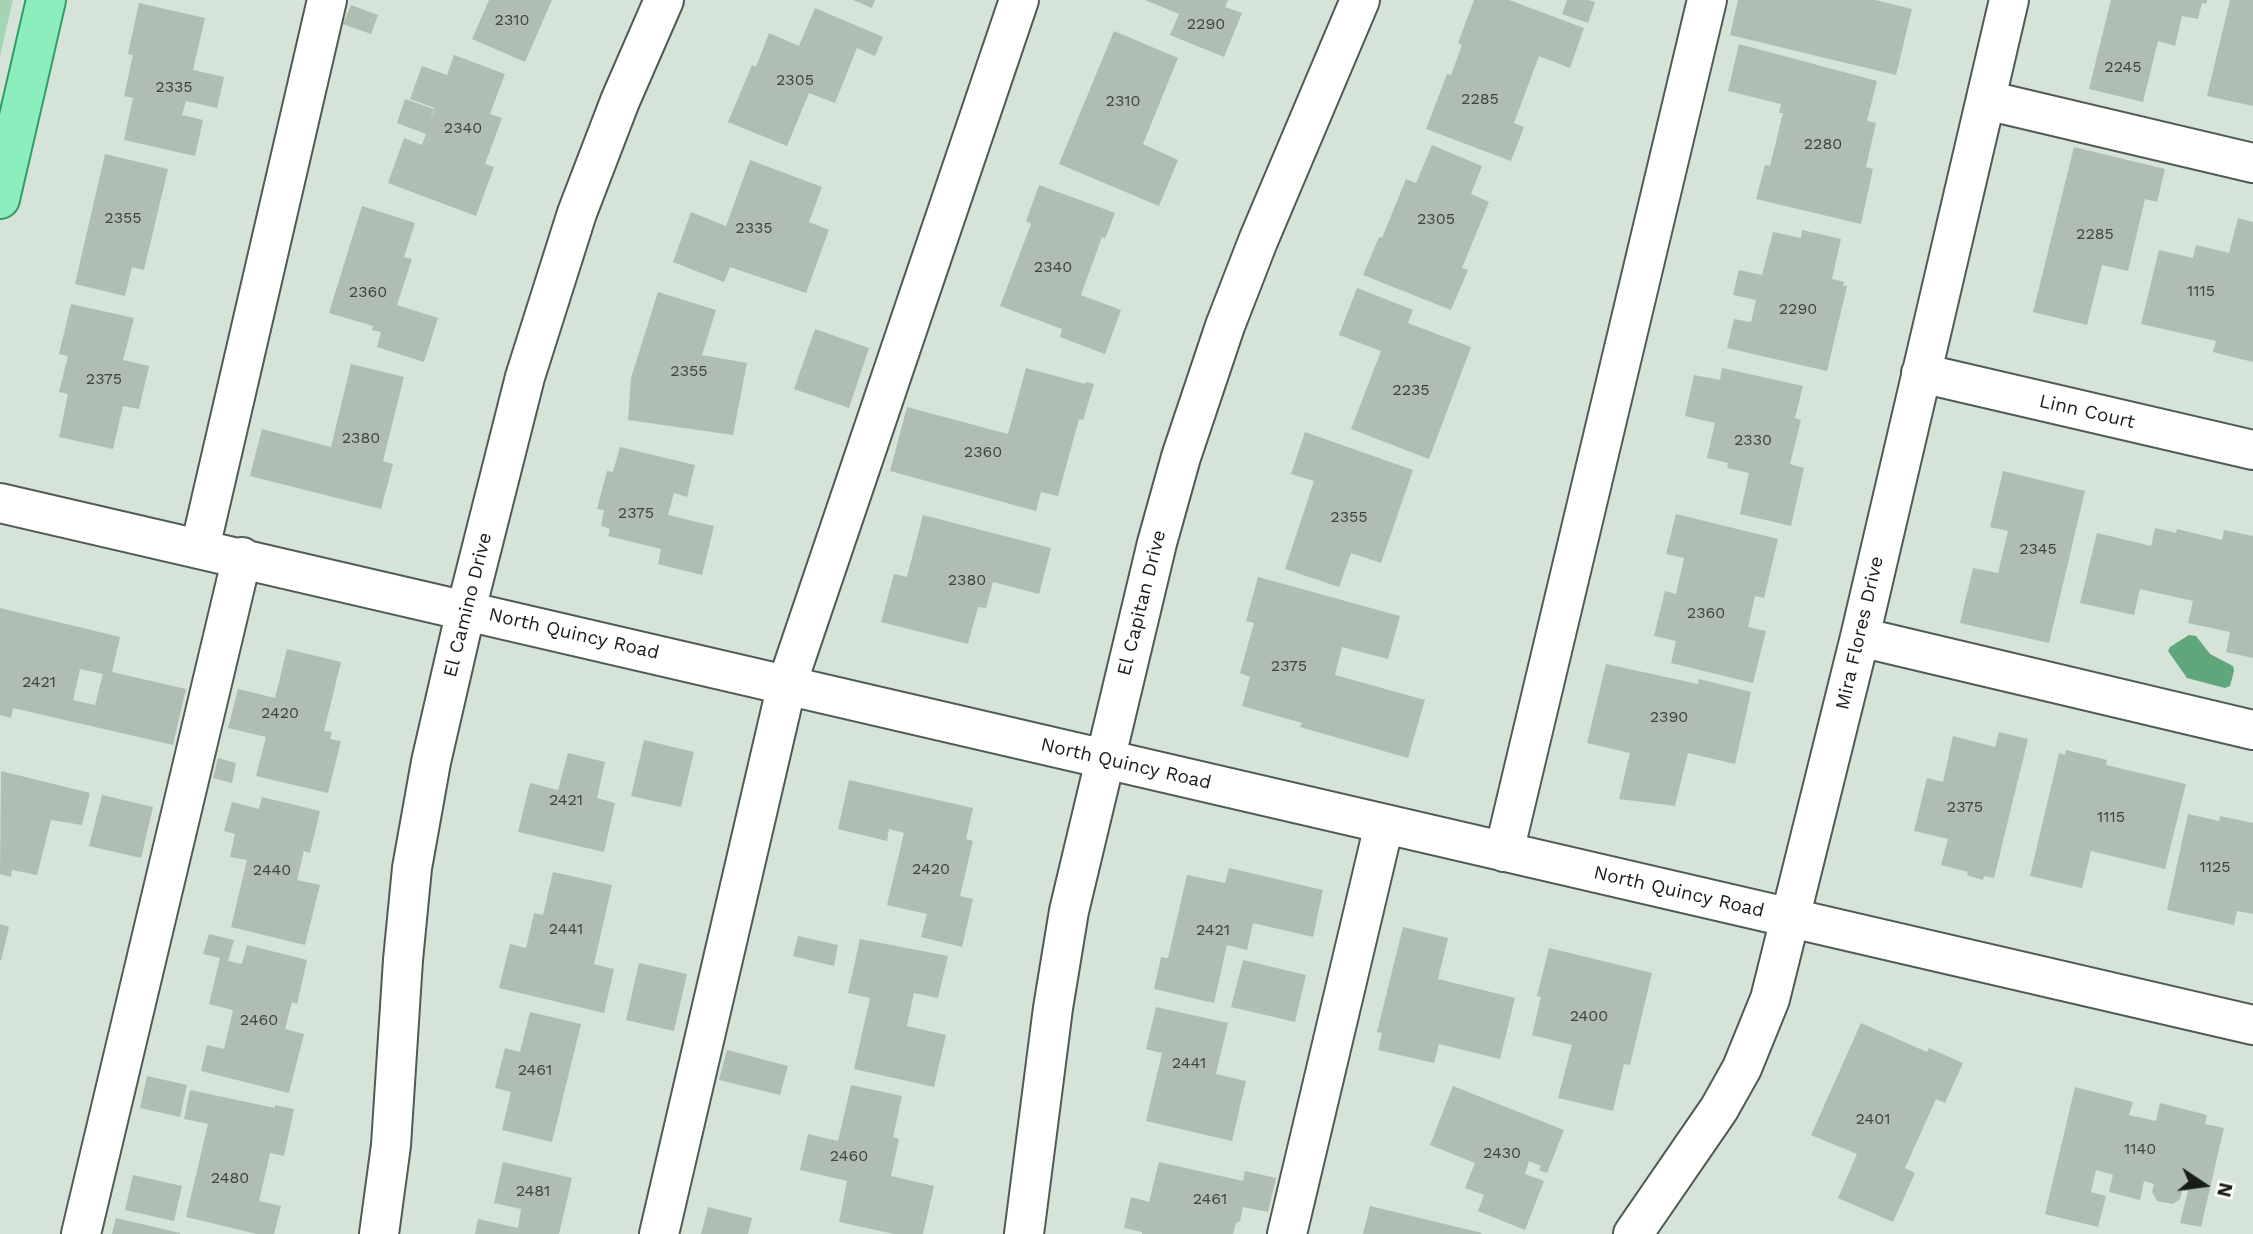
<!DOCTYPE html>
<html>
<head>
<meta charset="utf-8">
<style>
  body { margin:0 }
  #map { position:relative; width:2253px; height:1234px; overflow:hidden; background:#d5e3d9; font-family:"Work Sans",sans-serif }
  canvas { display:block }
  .north { position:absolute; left:2169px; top:1150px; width:70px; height:70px; -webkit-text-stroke:5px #fff; paint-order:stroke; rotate:103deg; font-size:19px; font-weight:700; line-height:28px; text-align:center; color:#181d1a }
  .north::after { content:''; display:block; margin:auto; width:24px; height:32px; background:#181d1a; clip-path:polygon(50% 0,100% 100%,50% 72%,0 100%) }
</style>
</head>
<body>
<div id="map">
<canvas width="2253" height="1234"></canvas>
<div class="north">N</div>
</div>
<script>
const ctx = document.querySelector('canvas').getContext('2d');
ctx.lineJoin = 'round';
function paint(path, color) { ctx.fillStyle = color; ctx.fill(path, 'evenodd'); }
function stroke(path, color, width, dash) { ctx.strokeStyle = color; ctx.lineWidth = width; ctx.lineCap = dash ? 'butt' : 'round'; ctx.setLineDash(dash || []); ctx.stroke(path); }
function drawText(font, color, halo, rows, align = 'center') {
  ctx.font = font + ' "Work Sans",sans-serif'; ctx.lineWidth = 5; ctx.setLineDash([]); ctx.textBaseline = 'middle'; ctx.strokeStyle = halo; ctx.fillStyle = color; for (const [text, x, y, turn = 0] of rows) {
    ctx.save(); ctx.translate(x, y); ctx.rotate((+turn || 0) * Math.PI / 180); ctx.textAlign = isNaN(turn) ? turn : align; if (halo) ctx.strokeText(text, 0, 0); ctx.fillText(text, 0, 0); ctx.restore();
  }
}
paint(new Path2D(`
  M0 0H13L0 56Z`), '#a5d4b5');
paint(new Path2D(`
  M2189 635 2196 636 2210 654 2233 666 2234 671 2230 686 2225 688 2187 678 2168 651 2170 647Z`), '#60a67b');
paint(new Path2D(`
  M489 0H552L525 62 472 39Z
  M853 0H875L872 8Z
  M1145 0H1228L1225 7 1242 13 1224 57 1170 35 1179 14Z
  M1474 0H1509L1584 28 1570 68 1539 56 1514 123 1524 127 1511 161 1426 129 1447 74 1451 75 1462 45 1458 43Z
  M1567 0H1588L1595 2 1588 23 1562 14Z
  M1738 0H1875L1912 9 1896 75 1730 35Z
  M2111 0H2207L2206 4 2202 3 2198 19 2182 16 2175 46 2158 41 2143 102 2089 89Z
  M2230 0H2253V106L2207 96Z
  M139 3 205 18 193 70 224 77 217 108 186 101 182 115 203 120 195 156 124 140 133 98 124 96 133 55 128 54Z
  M351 5 378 15 371 34 343 24Z
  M815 8 883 37 875 56 857 48 835 103 809 93 787 146 728 122 752 65 756 67 769 33 799 46Z
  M1114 31 1178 58 1143 144 1178 160 1159 206 1059 164Z
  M1739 44 1877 81 1867 121 1876 123 1866 167 1873 169 1861 224 1756 199 1765 165 1770 166 1783 113H1779L1781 104 1728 91Z
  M454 55 505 74 490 114 502 118 485 164 494 167 476 216 388 183 404 138 422 145 426 134 397 123 405 99 434 109 429 127 435 108 410 99 422 66 447 75Z
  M1432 145 1482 166 1471 194 1489 202 1462 268 1468 270 1451 310 1363 275 1379 237 1382 238 1406 179 1416 183Z
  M2074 147 2165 169 2157 202 2145 199 2128 271 2102 265 2087 325 2033 312Z
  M105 154 168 169 144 270 132 267 125 296 75 284Z
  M750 160 822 187 809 222 829 230 806 293 730 267 724 282 673 262 691 212 726 226Z
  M1039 185 1115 213 1105 239 1102 237 1081 295 1121 310 1105 354 1060 337 1062 329 1000 306 1031 224 1026 221Z
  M362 206 415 223 404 257 412 259 397 305 438 318 424 362 377 347 381 332 372 330 373 326 329 313Z
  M2238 218 2253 222V362L2213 352 2216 341 2141 324 2159 250 2193 258 2196 245 2229 253Z
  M1802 230 1841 239 1832 279 1844 282 1843 286H1847L1827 371 1727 348 1734 319 1751 322 1756 300 1733 295 1739 270 1762 275 1773 232 1801 238Z
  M1357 288 1413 310 1408 323 1471 347 1429 459 1351 429 1381 351 1339 335Z
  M658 292 716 310 702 355 747 363 733 435 628 420 631 378Z
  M71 304 134 318 123 360 149 366 139 409 123 406 113 449 59 437 68 394 59 392 68 356 59 354Z
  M815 329 869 348 849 408 794 389Z
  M351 364 404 377 383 461 393 464 381 509 250 476 262 429 331 447Z
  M1026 368 1085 384 1086 382 1094 384 1083 420 1079 419 1058 496 1041 492 1036 511 890 471 907 407 1008 434Z
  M1722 368 1803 386 1795 418 1801 420 1790 464 1804 468 1791 526 1740 514 1749 473 1727 468 1728 463 1707 458 1715 423 1685 416 1694 375 1720 380Z
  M1305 432 1413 470 1381 563 1351 553 1339 587 1285 569 1314 481 1291 474Z
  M620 447 695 465 687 497 674 493 668 515 714 526 702 575 658 564 661 549 608 536 610 529 601 526 604 510 597 509 607 471 613 472Z
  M2003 471 2085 491 2049 643 1960 623 1973 568 1998 573 2008 531 1990 527Z
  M1676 514 1778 539 1764 598 1755 596 1748 627 1766 631 1753 683 1671 663 1676 641 1654 636 1665 591 1676 594 1684 558 1666 554Z
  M923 515 1051 548 1039 594 993 582 986 608 978 607 968 644 881 622 894 574 907 577Z
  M2155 528 2176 533 2177 529 2222 540 2224 530 2253 536V658L2226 652 2230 632 2188 623 2193 601 2140 589 2134 615 2080 603 2097 533 2151 546Z
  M1258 577 1400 616 1388 659 1342 647 1335 675 1425 700 1408 758 1300 727 1302 723 1242 706 1250 677 1240 673 1254 623 1246 621Z
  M0 608 120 637 112 672 186 689 173 745 13 708 11 718 0 715ZM80 669 103 674 95 705 73 700Z
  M287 649 341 662 324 731 332 732 330 739 341 741 328 793 256 776 266 737 228 728 238 689 275 698Z
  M1606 664 1698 684 1699 679 1751 692 1735 764 1688 753 1675 806 1619 799 1630 753 1587 743Z
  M1999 732 2028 739 1994 878 1984 876 1983 880 1967 875 1968 872 1941 865 1948 839 1914 831 1927 778 1943 782 1953 736 1995 747Z
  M644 740 694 752 681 807 631 796Z
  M2066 750 2107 760 2106 765 2186 784 2165 869 2091 851 2082 888 2030 876 2059 753 2065 755Z
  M568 753 605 762 597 798 615 803 604 852 518 832 530 783 558 790Z
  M218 758 236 763 232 783 213 778Z
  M1 771 90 793 82 825 51 820 37 875 12 870 11 877 0 874Z
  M849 780 973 808 966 839 973 841 960 896 973 899 962 947 921 937 927 914 887 905 904 833 889 829 887 841 838 829Z
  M102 795 153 807 141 858 89 846Z
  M262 797 320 811 310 853 304 851 297 880 320 885 305 945 231 927 247 860 230 857 235 834 224 831 232 802 259 809Z
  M2188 814 2219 821 2220 816 2253 823V914L2237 911 2234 925 2167 910Z
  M1229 868 1323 890 1313 937 1253 923 1247 950 1227 945 1214 1003 1154 989 1161 957 1168 958 1187 875 1225 883Z
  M553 872 612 885 594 964 614 969 604 1013 499 988 510 944 526 948 534 913 543 915Z
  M0 924 9 927 1 961 0 960Z
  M1403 927 1448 938 1438 979 1515 998 1500 1059 1439 1044 1434 1063 1378 1050 1382 1033 1377 1032Z
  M209 934 234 940 228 961 242 964 247 945 307 960 297 1004 292 1002 285 1029 304 1034 289 1093 201 1071 207 1045 224 1049 233 1010 209 1004 220 958 203 954Z
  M798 936 838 945 834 966 793 956Z
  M860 939 948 956 938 998 914 993 907 1026 946 1035 934 1087 854 1069 870 998 848 993Z
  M1549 948 1652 973 1630 1065 1624 1064 1613 1111 1558 1098 1572 1045 1532 1035 1541 997 1537 996Z
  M1243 960 1306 975 1295 1022 1231 1007Z
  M639 963 687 974 674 1031 626 1020Z
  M1156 1007 1228 1023 1216 1074 1246 1081 1232 1141 1146 1121 1162 1053 1146 1049Z
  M530 1012 581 1024 552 1142 502 1130 511 1092 495 1088 505 1048 520 1052Z
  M1861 1023 1927 1052 1929 1048 1963 1063 1945 1103 1936 1099 1905 1168 1915 1173 1893 1222 1838 1198 1857 1154 1811 1135Z
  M727 1050 788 1066 780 1095 719 1080Z
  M147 1076 187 1085 180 1117 140 1108Z
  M851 1085 902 1096 893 1137 899 1139 891 1176 934 1186 923 1234H894L839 1222 847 1181 800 1170 808 1134 838 1141Z
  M1453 1086 1564 1130 1547 1173 1539 1170 1541 1166 1529 1161 1525 1174 1544 1181 1525 1230 1478 1211 1484 1195 1465 1188 1475 1163 1430 1145Z
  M2075 1087 2133 1102 2129 1115 2156 1121 2160 1103 2207 1115 2205 1124 2224 1128 2201 1227 2180 1223 2188 1191 2182 1190 2180 1199 2173 1204 2157 1201 2152 1192 2154 1184 2144 1181 2140 1200 2109 1192 2113 1175 2096 1170 2091 1192 2106 1196 2098 1227 2045 1214Z
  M190 1090 275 1108V1105L294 1109 284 1156 270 1153 259 1201 281 1206 274 1234H257L186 1217 208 1124 184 1119Z
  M503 1162 572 1178 559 1234H475L478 1219 518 1228 521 1209 494 1203Z
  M1159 1162 1243 1181 1245 1171 1276 1178 1268 1212 1243 1207 1240 1221 1236 1223 1233 1234H1142V1232L1124 1228 1131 1197 1149 1202Z
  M133 1175 182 1186 174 1221 125 1210Z
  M1370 1206 1482 1233V1234H1363Z
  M708 1207 752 1218 748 1234H701Z
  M116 1218 180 1233V1234H112Z`), '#afbdb3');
const minor = new Path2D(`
  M1986 100 2253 163
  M1921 373 2253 450
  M0 503 2253 1025
  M200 548 327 0
  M1860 637 2253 730
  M1504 852 1707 0
  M81 1234 242 557
  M379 1234 391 1145 403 960 412 868 431 762 466 610 525 377 577 213 620 101 664 0
  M659 1234 787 684 1019 0
  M1024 1234 1053 1008 1069 911 1157 543 1181 457 1225 326 1258 241 1360 0
  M1287 1234 1384 825
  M1633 1234 1719 1109 1742 1068 1770 999 1860 637 2009 0`);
const major = new Path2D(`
  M0 199 46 0`);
stroke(minor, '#4f5b53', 42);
stroke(major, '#329e67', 42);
stroke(minor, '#fff', 38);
stroke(major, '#8ceebc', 38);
drawText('16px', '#3e4540', null, [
  ["2310",512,20],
  ["2290",1206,24],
  ["2245",2123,67],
  ["2305",795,80],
  ["2335",174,87],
  ["2285",1480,99],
  ["2310",1123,101],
  ["2340",463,128],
  ["2280",1823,144],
  ["2355",123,218],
  ["2305",1436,219],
  ["2335",754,228],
  ["2285",2095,234],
  ["2340",1053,267],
  ["1115",2201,291],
  ["2360",368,292],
  ["2290",1798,309],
  ["2355",689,371],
  ["2375",104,379],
  ["2235",1411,390],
  ["2380",361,438],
  ["2330",1753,440],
  ["2360",983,452],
  ["2375",636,513],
  ["2355",1349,517],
  ["2345",2038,549],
  ["2380",967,580],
  ["2360",1706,613],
  ["2375",1289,666],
  ["2421",39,682],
  ["2420",280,713],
  ["2390",1669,717],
  ["2421",566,800],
  ["2375",1965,807],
  ["1115",2111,817],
  ["1125",2215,867],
  ["2420",931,869],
  ["2440",272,870],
  ["2441",566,929],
  ["2421",1213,930],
  ["2400",1589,1016],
  ["2460",259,1020],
  ["2441",1189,1063],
  ["2461",535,1070],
  ["2401",1873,1119],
  ["1140",2140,1149],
  ["2430",1502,1153],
  ["2460",849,1156],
  ["2480",230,1178],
  ["2481",533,1191],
  ["2461",1210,1199]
]);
drawText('19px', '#181d1a', '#fff', [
  ["Linn Court",2087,412,13],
  ["El Capitan Drive",1142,603,-76],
  ["El Camino Drive",468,605,-76],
  ["Mira Flores Drive",1860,633,-77],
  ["North Quincy Road",574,634,13],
  ["North Quincy Road",1126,764,13],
  ["North Quincy Road",1679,892,13]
]);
</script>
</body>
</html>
